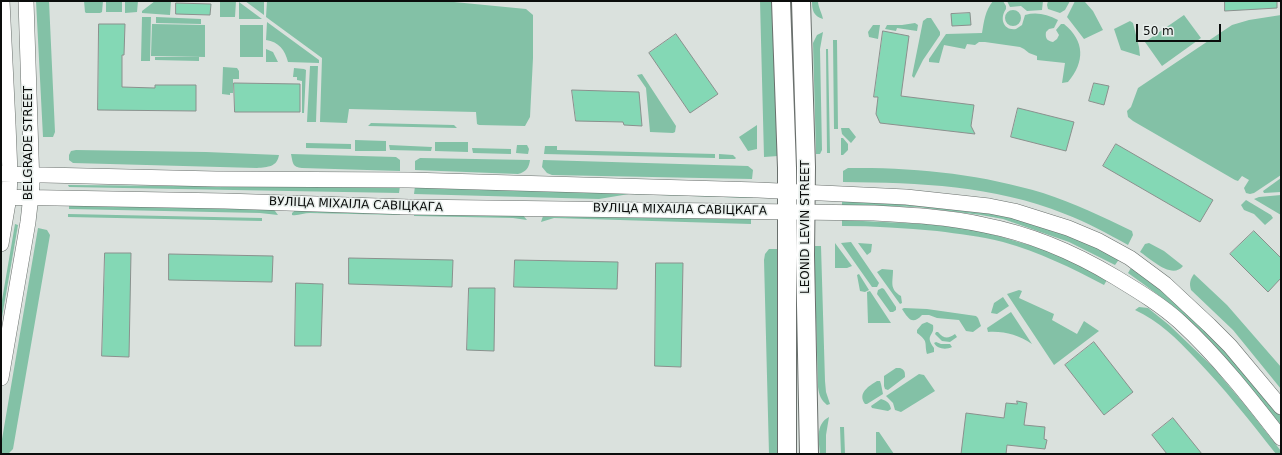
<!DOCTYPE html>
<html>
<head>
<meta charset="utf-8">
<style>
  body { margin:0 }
  #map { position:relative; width:1282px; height:455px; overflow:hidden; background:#dae1dd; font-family:"DejaVu Sans",sans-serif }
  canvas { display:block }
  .frame { position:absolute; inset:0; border:2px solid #0b0d0c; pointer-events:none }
  .scale { position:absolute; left:1136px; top:24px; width:85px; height:18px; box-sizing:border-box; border:2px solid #0b0d0c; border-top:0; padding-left:5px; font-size:12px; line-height:14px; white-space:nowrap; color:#0b0d0c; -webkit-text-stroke:3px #e7eeeb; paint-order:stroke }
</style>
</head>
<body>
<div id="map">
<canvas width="1282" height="455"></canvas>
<div class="frame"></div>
<div class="scale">50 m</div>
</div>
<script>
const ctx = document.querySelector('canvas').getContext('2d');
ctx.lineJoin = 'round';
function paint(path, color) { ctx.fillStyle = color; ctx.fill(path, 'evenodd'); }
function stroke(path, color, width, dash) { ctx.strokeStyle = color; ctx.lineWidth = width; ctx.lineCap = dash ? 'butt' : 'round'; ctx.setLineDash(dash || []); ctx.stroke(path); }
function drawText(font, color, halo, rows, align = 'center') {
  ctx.font = font + ' "DejaVu Sans",sans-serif'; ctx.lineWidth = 3; ctx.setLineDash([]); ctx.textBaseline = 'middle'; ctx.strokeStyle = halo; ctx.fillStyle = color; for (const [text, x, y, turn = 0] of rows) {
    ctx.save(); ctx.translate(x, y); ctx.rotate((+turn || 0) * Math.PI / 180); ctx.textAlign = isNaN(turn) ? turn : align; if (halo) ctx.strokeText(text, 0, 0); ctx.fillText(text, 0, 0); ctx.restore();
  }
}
paint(new Path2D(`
  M36 1H49L55 132 53 137H43Z
  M84 1H103L102 12 100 13H86L85 12Z
  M106 1H122V12H106Z
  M125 1H138L137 12 125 13Z
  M155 1H171L170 15 142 13V11Z
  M220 1H236L235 17H220Z
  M245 1H264V15Z
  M267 1H454V2L526 9 533 15V58L530 117 525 126 479 125 477 124 476 112 349 109 347 123 320 122 322 58 266 17Z
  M760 1H775L778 156 764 157Z
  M812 1H818C818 7 822 13 823 19 813 16 812 10 812 1Z
  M993 1H1003L1006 6V9C999 19 1004 31 1016 29 1018 28 1020 26 1022 25L1025 15C1036 12 1047 14 1058 20L1054 28 1049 29 1046 32C1045 38 1047 41 1053 42L1057 39 1059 35 1056 30 1061 24H1064C1085 41 1085 62 1068 82L1062 83 1065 63 1037 60V56L1029 53 1024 49 1020 47 985 42H979L975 45 967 44 965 49 944 45 939 63 929 62V59L946 34 982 33C984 21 985 11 993 1Z
  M1007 1H1043L1042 10 1027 11 1021 6 1010 7Z
  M1048 1H1070L1065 10 1060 13 1048 9 1047 5Z
  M1075 1 1085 2 1093 11 1103 30 1084 39 1067 17Z
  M239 2 262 19H239Z
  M1005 18a8 8 0 1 1 16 0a8 8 0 1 1-16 0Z
  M1184 15 1201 38 1162 66 1145 42Z
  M1281 15V175L1254 193 1250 194 1246 193 1244 188 1249 180 1242 176 1238 181 1235 180 1133 121 1128 117 1127 111 1131 107 1138 88 1232 25 1249 20Z
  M142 17H151L150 61H141Z
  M156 17 201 19V24L156 23Z
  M927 18H931L940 32V35L923 60 914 78 912 76 923 21Z
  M1130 21 1133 23 1139 47 1140 56 1121 50 1114 29Z
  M267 22 319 60V63L288 62C285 50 279 42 266 40Z
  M915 23 918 25 917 31 897 28 896 31 885 29 887 25H902Z
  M152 24 205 25V57L151 56Z
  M240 25H263V57H240Z
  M873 25H880L878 39 869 37 868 32Z
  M823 32 820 49 822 150 820 154H816L813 43 817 35Z
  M833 40H837L838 129H834Z
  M266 49 273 52 278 62H266Z
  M826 49H828L830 153H827Z
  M155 57H199V61L155 60Z
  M310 66H318L316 122H307Z
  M223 67 237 68 239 71V79H233V93H230V95L222 94Z
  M294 68 304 69 306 70 304 113H302V81L297 80V77H293Z
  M642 74 676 126 675 132 673 133 650 132 646 88 637 75Z
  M371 123 454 125 457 128 368 126Z
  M757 125V149L748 151 739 137Z
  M841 128H849L856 137 851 143 842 134Z
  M841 138H843L848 144V150L843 155H841Z
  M355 140 386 141V151H355Z
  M435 142H468V152L435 151Z
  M306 143 351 144V149L306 148Z
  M389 145 432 147 431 151 390 150Z
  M517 145H527L529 149 528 154 516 153Z
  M545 146H557V150L715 154V158L544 154Z
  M472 148 511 149V154L473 153Z
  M76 150 206 152 279 155C277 167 268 167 257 168L73 163 69 160V155L71 151Z
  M291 154 396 157 400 160V171L302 168C292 167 293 163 291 154Z
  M719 154 733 155 736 158 735 159H719Z
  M420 158 530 160C529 168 526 172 518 174L415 170V161Z
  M543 160 748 166 753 170 752 179 552 175 547 173 542 167Z
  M848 168C913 167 981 174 1043 193 1074 203 1103 217 1132 231L1133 235 1128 245C1108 234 1087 222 1065 214 992 185 921 183 843 182V171Z
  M1281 178V192L1264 193 1263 191Z
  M222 183 400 186 399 193 69 187 68 185 188 186Z
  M415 186 753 195V198L629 194 599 199 414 194Z
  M1281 195V215L1254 199 1259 197Z
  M1246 200 1271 215 1273 218 1265 225 1254 214 1244 210 1241 205Z
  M877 201 996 210 1051 227 1120 258 1115 265 1069 242 1003 219 981 215 917 207 842 205V202Z
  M69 202 272 207 278 215 260 213 69 209Z
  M298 208 400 209V215L310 213C304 213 298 216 292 215V213Z
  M414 210 522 214 527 220 513 218 414 216Z
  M549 213 751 216V224L554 218 541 222 543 216Z
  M68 214 262 218V221L68 217Z
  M842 220 925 224 965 228 991 234 1053 252 1107 280 1104 285C1072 268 1039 252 1003 242 981 236 959 234 937 231 905 228 874 226 842 226Z
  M15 224 18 225 1 323V306Z
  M38 228 47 230 50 235 13 449 8 454 1 453V445Z
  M851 242 879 283 877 287H872L841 243Z
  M835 243 852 266 847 268H835Z
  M858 243 872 244 871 252 867 255Z
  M1149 243 1164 251 1183 266C1172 280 1151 259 1140 252L1145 244Z
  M814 246H821L825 381 826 392 830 404 827 405C821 400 819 395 818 387Z
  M769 249H778L783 454H769L764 260 765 254Z
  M1132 266 1193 313 1281 412V426C1252 390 1223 352 1189 320 1170 303 1149 288 1128 273Z
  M882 269 893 270C893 282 889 289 901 296L902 303 900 304 877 272Z
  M859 274 869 290 865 292 860 291 857 275Z
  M1194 274 1227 305 1281 367V389L1233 330 1191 290C1189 283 1190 280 1194 274Z
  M882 288 884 289 896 307V310L893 312H890L877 294 878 290Z
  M1019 290 1022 291 1019 298 1054 314 1052 320 1077 334 1084 321 1099 331 1054 365 1007 294Z
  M870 291 891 323H868L867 292Z
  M1003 297 1009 306 997 314 991 313 994 303Z
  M1139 307 1148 308 1169 325 1213 367 1245 405 1281 451V454H1276C1250 421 1224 388 1195 358 1177 339 1159 321 1135 310Z
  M904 308 927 309 976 316 978 318 981 326 973 332 966 331 959 320 937 318 929 315H922C912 326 908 318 902 309Z
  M1011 312 1032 344C1018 335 1005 331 988 332L987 328Z
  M927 322 933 325C935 337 924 334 934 348V352L927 354C924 342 929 342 917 333V330L922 324Z
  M936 332H938C944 339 948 339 955 334L957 337 950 342 942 341 935 334Z
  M936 342 941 344H950L952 347C946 350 937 349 934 343Z
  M896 368H900C905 370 905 372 905 377L888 390 885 389 884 386V376Z
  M919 374 924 375 935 391 901 412 895 410 893 403 886 396Z
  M877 381H880L881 384 883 394 867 404H865C857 393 869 386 877 381Z
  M881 399C887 401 890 403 891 409L888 411 872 408 871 406Z
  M829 417 826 435V454H820C819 441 815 424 829 417Z
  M840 427H844L845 454H841Z
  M876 432H879L894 454H876Z`), '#83c1a6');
const building = new Path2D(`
  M1225 1H1277V8L1225 11Z
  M176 3 211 4 210 15 176 14Z
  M970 13 971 25 952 26 951 14Z
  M99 24H125L124 55H122V87L155 88V85H196V111L98 110Z
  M883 31 909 36 901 96 974 105 971 126 975 134 880 123 876 114 878 97H874Z
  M676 34 718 94 690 113 649 53Z
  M234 83 300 84V112H235Z
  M1094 83 1109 86 1104 105 1089 101Z
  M572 90 639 92 642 126 624 125 623 122 576 121Z
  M1018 108 1074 122 1066 151 1011 137Z
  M1116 144 1213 200 1200 222 1103 166Z
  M1254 231 1281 258V278L1268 292 1230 254Z
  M105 253H131L129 357 102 356Z
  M169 254 273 256 272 282 169 280Z
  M349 258 453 260 452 287 349 284Z
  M515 260 618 262 617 289 514 287Z
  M656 263H683L681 367 655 366Z
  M296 283 323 284 321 346H295Z
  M469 288H495L494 351 467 350Z
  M1094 342 1133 392 1104 415 1065 365Z
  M1017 401 1027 403 1024 425 1045 427 1044 439 1047 440 1045 449 1007 445 1006 454H961L966 413 1004 418 1006 403 1017 404Z
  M1173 418 1202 454H1167L1152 435Z`);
paint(building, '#84d8b5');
stroke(building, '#8a908d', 1);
const minor = new Path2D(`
  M1 174 216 179 409 180 758 190 906 197 989 206 1014 211 1068 228 1099 241 1130 258 1165 284 1209 325 1230 346 1281 407
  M1 197 225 201 409 207 873 213C910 215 948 217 984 225 1031 234 1075 253 1115 277 1138 291 1160 304 1180 322 1218 357 1250 398 1281 438
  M1 244 9 197 10 174 8 124 2 1
  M1 378 28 222 32 186 26 1`);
const major = new Path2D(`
  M781 1 787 168V454
  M801 1 806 167 805 255 809 454`);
stroke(minor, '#696f6c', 16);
stroke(major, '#696f6c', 20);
stroke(minor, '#fff', 15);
stroke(major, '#fff', 18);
drawText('12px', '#0b0d0c', '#e7eeeb', [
  ["BELGRADE STREET",29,143,-90],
  ["ВУЛІЦА МІХАІЛА САВІЦКАГА",356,205,2],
  ["ВУЛІЦА МІХАІЛА САВІЦКАГА",680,210,1],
  ["LEONID LEVIN STREET",806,227,-90]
]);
</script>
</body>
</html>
